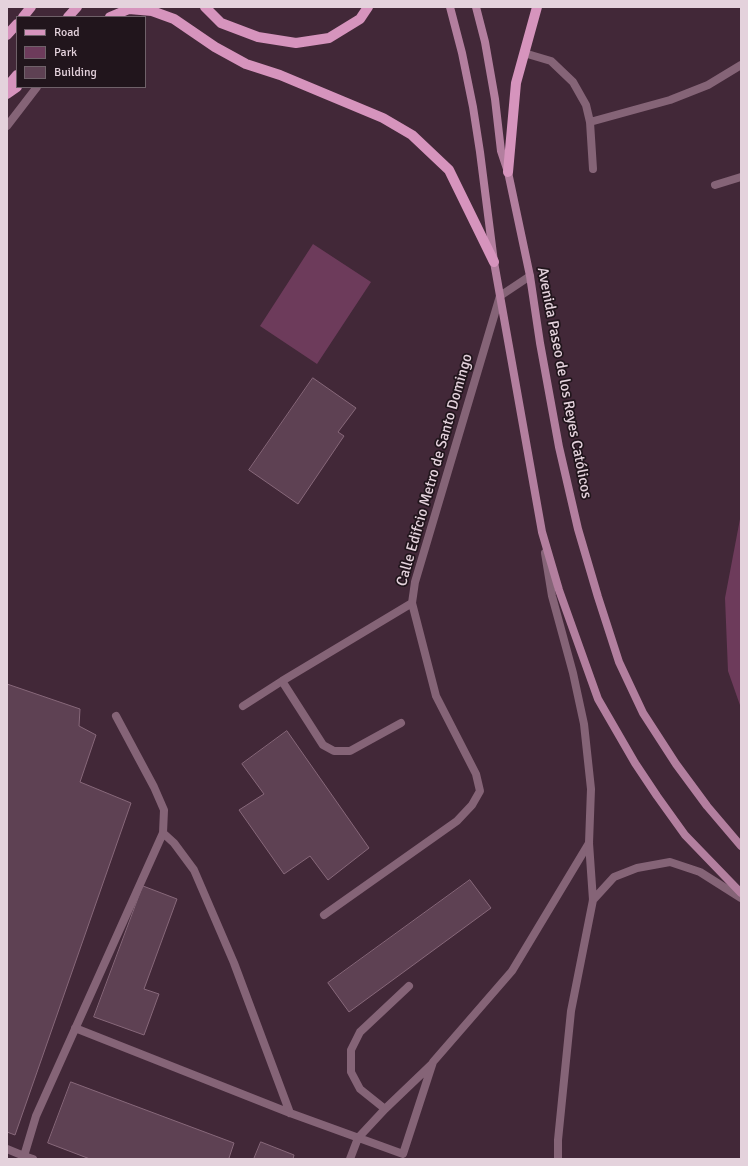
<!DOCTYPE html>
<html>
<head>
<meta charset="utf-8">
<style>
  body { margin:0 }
  #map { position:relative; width:748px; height:1166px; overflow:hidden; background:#422838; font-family:Signika,sans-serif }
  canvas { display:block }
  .frame { position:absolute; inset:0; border:8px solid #e4d2dc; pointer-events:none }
  .legend { position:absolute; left:16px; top:16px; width:130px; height:72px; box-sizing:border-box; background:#21151c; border:1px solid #6f6169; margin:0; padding:5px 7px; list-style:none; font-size:12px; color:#e4d2dc }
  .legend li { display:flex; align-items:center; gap:8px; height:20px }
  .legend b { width:20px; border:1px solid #6f6169 }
</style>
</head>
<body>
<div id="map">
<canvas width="748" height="1166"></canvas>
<div class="frame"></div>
<ul class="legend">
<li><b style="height:5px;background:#d694bd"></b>Road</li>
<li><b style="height:11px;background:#6d3b5b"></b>Park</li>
<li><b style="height:11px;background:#5e4153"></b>Building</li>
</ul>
</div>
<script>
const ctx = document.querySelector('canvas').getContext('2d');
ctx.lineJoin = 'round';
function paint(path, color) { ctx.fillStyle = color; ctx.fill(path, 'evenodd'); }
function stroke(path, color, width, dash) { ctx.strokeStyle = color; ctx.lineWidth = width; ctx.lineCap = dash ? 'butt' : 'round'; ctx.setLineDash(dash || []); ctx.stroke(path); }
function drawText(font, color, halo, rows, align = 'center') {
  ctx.font = font + ' Signika,sans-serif'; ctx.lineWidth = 3.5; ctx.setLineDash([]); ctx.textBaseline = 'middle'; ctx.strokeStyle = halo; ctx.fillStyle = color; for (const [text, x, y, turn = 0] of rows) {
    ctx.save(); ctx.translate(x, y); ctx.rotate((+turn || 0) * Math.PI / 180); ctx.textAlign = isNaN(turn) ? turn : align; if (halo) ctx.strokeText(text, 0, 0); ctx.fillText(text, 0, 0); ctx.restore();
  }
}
paint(new Path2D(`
  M313 244 371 282 317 364 260 326Z
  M740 519 741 520V708L728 671 725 598Z`), '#6d3b5b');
const building = new Path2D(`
  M313 378 356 408 338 432 344 436 298 504 249 470Z
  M7 684 80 709 79 726 96 735 80 782 131 803 15 1135 7 1132Z
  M287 731 369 848 328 880 310 856 284 874 239 810 264 794 242 764Z
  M470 880 491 908 349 1012 328 983Z
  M143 886 177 899 144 989 159 994 144 1035 94 1017Z
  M71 1082 234 1143 229 1158 232 1159H90L48 1143Z
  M261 1142 294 1155 293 1159H254Z`);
paint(building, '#5e4153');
stroke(building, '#87687a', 1);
stroke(new Path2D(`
  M282 681 323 745 334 751H350L401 723
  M243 706 282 681 412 603
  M163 833 174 843 194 870 234 963 290 1113
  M324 915 457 821 472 805 480 791 476 774 436 696 412 603 415 582 500 296 530 276
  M75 1028 290 1113 403 1154 433 1062 512 971 589 843
  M385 1109 360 1089 351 1072V1050L360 1032 409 986
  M7 1149 24 1156
  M33 1159 24 1156 36 1116 163 833 164 810 154 787 116 716
  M350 1159 358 1138 385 1109 432 1064`), '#856477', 8);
stroke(new Path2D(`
  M524 53 551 61 573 82 586 105 590 122 593 169
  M590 122 670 100 708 85 741 65
  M7 126 37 87
  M715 185 741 177
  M545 553 552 596 573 673 584 724 591 789 589 843 593 900 571 1011 558 1140V1159
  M593 900 614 877 637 868 670 862 700 872 741 898`), '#856477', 8);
stroke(new Path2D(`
  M450 7 462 53 473 107 480 152 494 262 542 532 559 590 598 699 635 763 657 796 685 835 741 893
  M476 7 485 42 495 99 501 151 508 172 530 276 540 343 559 447 578 529 598 597 619 662 643 713 676 764 707 806 741 846`), '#b37f9f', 8);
stroke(new Path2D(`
  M205 7 221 23 258 37 296 43 329 38 360 19 368 7
  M23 17 31 7
  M68 17 77 7
  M110 17 129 9 152 11 174 19 215 47 246 64 280 75 383 118 412 135 449 170 494 262
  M7 35 17 24
  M7 87 17 75
  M7 94 17 87
  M508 172 516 83 537 7`), '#d694bd', 10);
drawText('15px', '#e4d2dc', '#21151c', [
  ["Avenida Paseo de los Reyes Católicos",564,383,79],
  ["Calle Edifcio Metro de Santo Domingo",435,470,-74]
]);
</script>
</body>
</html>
